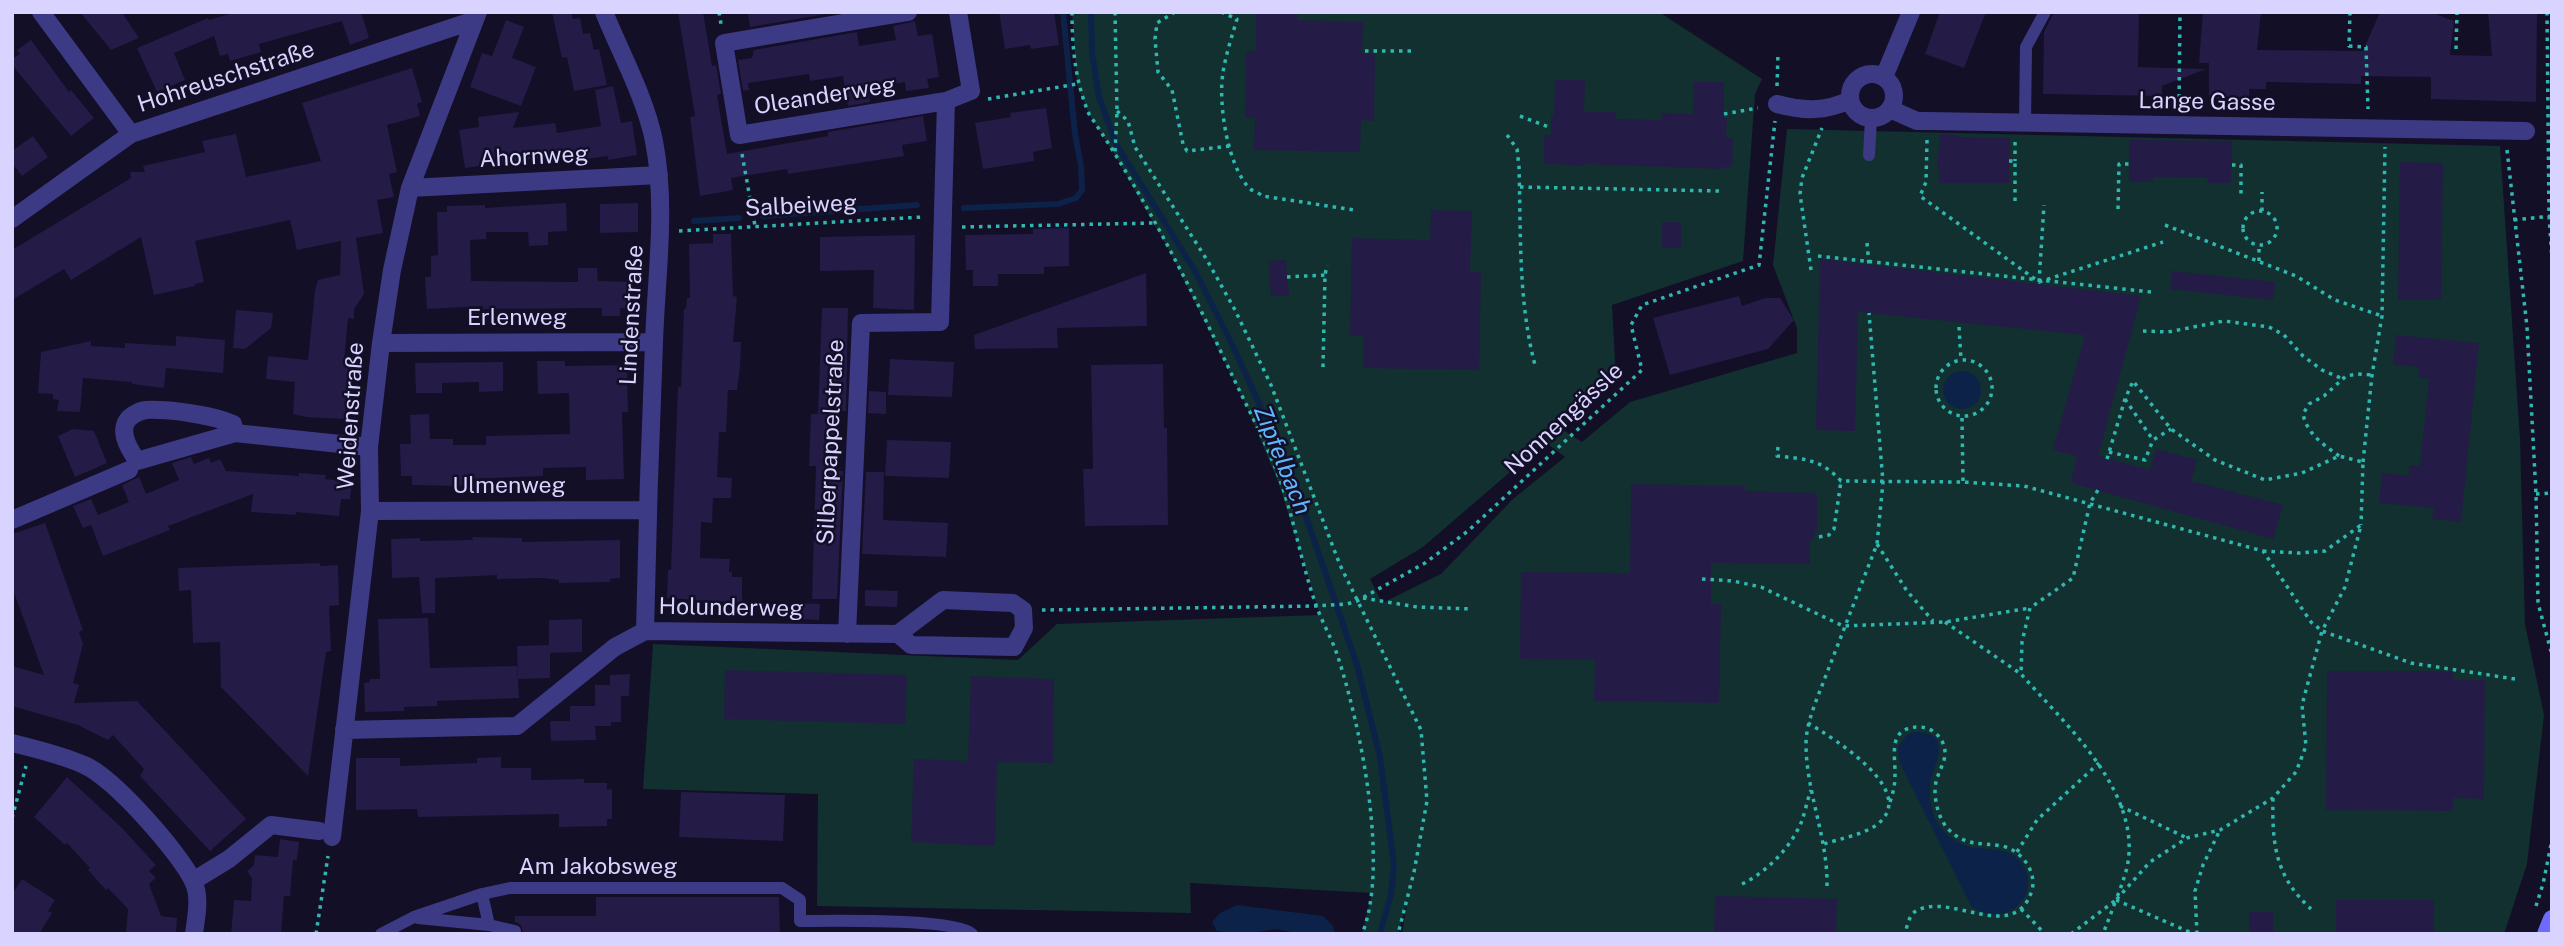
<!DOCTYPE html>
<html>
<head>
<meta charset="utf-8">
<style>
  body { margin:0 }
  #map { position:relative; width:2564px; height:946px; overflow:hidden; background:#130f26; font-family:"Public Sans",sans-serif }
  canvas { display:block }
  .frame { position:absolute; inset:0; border:14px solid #d9d4ff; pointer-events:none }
</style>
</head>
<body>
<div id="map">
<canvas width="2564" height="946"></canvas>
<div class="frame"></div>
</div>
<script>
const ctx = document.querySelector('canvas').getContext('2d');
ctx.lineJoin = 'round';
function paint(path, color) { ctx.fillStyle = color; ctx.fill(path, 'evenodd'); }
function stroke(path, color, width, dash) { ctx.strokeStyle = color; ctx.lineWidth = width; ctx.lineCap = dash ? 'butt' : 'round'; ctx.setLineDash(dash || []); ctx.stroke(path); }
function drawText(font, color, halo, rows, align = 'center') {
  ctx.font = font + ' "Public Sans",sans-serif'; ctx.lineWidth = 5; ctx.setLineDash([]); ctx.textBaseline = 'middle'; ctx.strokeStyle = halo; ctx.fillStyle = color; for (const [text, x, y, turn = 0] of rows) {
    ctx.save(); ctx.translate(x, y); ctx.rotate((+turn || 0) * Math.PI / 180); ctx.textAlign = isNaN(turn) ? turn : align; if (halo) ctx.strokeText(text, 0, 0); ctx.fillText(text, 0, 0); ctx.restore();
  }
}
paint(new Path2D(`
  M1072 12H1659L1762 79 1755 94 1743 261 1612 305 1616 379 1560 428 1582 442 1630 402 1797 353V328L1773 265 1787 129 2500 146 2520 439 2525 624 2544 715 2527 864 2504 934H1402L1408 899 1398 934H1362L1372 893 1190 883 1191 913 817 906 818 794 643 789 653 644 1018 660 1057 624 1320 615 1279 484 1247 407 1170 252 1115 155 1089 114 1081 95 1077 84ZM1545 442 1565 457 1513 499 1441 574 1382 603 1370 579 1423 547Z`), '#12302f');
paint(new Path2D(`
  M1943 390a19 19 0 1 1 38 0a19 19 0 1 1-38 0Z
  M1914 732C1959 732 1930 768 1930 788 1929 797 1932 812 1936 820 1962 864 1999 838 2019 860 2046 891 2009 932 1971 906L1899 761 1898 746 1907 735Z
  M1237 905 1323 916 1333 926 1335 934H1303L1275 929 1248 934 1217 931 1212 922 1220 913Z`), '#0c2248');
stroke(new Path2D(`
  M1091 12 1092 53 1099 97 1116 144 1195 271 1231 342 1291 473 1357 665 1380 757 1394 865 1391 894 1380 934
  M964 208 1058 204 1076 198 1082 190 1081 166 1075 134 1063 12
  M763 216 917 205
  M694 221 739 218`), '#0c2248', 6);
paint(new Path2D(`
  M80 12H126L123 14 139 38 111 50Z
  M236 12H361L369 38 350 45 342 21 259 44 261 52 230 61 228 54 220 56 214 36 174 53 185 80 157 92 137 48 208 18 209 20Z
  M552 12H571L573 19 580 18 583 34 590 33 594 50 599 49 607 85 574 91 567 57 562 58Z
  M678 12H703L712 66 716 65 721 94 717 95 727 154 828 136V132L923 116 927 141 902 145 904 156 788 174 787 169 731 178 733 190 700 196 690 117 695 116Z
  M748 12H838L750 27Z
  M999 12H1054L1059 45 1031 49 1030 45 1005 49Z
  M1256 12H1298L1297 20 1363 22 1362 53 1375 54 1374 121 1361 120 1360 152 1254 150 1255 118H1245L1246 51H1256Z
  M1940 12H1986L1964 68 1925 54Z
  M2054 12H2139L2138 67 2206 69 2162 86V96L2043 94 2044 32Z
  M2203 12H2261L2257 50 2363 51 2380 12H2430L2454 21 2450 55 2492 56 2488 12H2537L2536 102 2431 99V77L2361 76V84L2266 82V89H2249V100L2209 99V63H2199Z
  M506 20 524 27 512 58 536 67 521 106 470 87 482 53 492 56Z
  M915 21 918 36 932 34 939 77 927 79 929 88 906 91 905 82 868 88 870 102 848 106 843 76 810 81 809 74 748 83 749 90 743 91 738 60 752 58 754 50 857 32 859 46 896 40 893 26Z
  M31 40 69 92 71 90 94 118 71 136 12 65V59L20 54 17 50Z
  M412 68 422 102 417 104 420 116 387 125 397 172 389 174 394 197 377 200 383 233 356 238 364 294 354 309V319L348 318 344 362H348L345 419 306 417 293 414 295 382 266 379 268 356 308 360 315 290 318 280 340 275 341 241 297 250 290 220 195 241 204 282 195 284V286L154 295 141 237 71 280 64 269 12 300V250L131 178 130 172H145L143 166 205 152 202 141 236 134 246 177 321 161 302 103Z
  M1555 80H1585L1584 112H1616V119L1662 120V113L1693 114 1694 82H1724V118H1727L1726 138H1733L1732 167H1723V169L1584 164V166L1544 163V135H1551V115H1554Z
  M613 86 621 123 632 121 637 155 608 160V156L578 160 577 153 465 168 459 130 479 127 478 117 519 112 513 128 555 123 557 133 601 126 595 90Z
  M1046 108 1052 148 1033 152 1034 161 983 169 975 123 1011 117 1010 113Z
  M1940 134 1958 135V137L2010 138 2009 183H1939V169H1937Z
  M33 136 48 157 22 176 12 163V151Z
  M2129 140 2232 141 2231 183H2207L2208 178 2153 177V182H2129Z
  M2400 162 2443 163 2441 300H2398Z
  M566 203 567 231 548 232V245L529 246 528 232H486V239L470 240 471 281 578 282V268H597L598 281 633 282 632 308H620V316H602V308L483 309V306L427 309 425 277H431V256L438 255 437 212H447V206L485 205V208Z
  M638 203V232L600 233V204Z
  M1431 210 1472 211 1470 272H1481L1479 370 1363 368V336L1350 335 1352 238 1430 240Z
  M1662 222H1681V248H1662Z
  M1069 228V266L1044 267V274H998V286H973V270H966L965 235 1033 234V229Z
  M713 234H731L733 296 737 297 733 342H741L740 367 737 390H728L726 432H719L717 477 732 478 731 498H713L712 523 701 522 700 558 730 559 729 572H732V577H742V603L667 598 668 570H671L678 387H681L684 309H686L687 298H690L689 244 713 243Z
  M915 235 914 310 873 308 874 270 820 271V237Z
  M1820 259 2141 296 2098 456 2150 470 2156 449 2197 460 2191 481 2283 505 2273 539 2071 483 2077 456 2053 450 2085 335 1858 312 1855 431 1816 430Z
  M1286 260 1289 295 1271 296 1269 261Z
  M2172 271 2275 282 2273 300 2170 289Z
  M1146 273 1147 326 1057 328 1058 348 975 349 974 335Z
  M1739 296 1742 306 1765 298H1780L1794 320 1768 349 1670 375 1653 318Z
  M822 308H848L846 411H835L834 431 833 471H843L837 599H812L816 466H809L810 439 811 414H818Z
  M236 310 273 313 271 328 245 349 233 348Z
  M2396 335 2479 343 2461 522 2432 519 2434 508 2379 503 2382 473 2409 476 2410 465 2420 466 2429 379 2418 377 2419 367 2393 364Z
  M176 336 225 340 223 373 166 368 164 388 132 384V382L83 378 80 412 57 411 59 400 53 399V394L38 393 41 352 91 341V346L125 348V343L176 346Z
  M890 359 954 362 952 397 888 395Z
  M537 361H565V366L627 365 628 412H622L624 479 586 480V467L543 468V476L466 479V486L412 485V476H401L400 444H411L410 415 429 414 430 439H453V445H486V436L570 434 569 393 538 394Z
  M503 362V391L479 392V382L442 383V393H416L415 363Z
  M1163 364 1164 428H1167L1168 525 1085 526 1083 469H1093L1091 365Z
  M869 391 886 392V414L868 413Z
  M73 429 94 431 107 463 75 477 58 436Z
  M887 440 951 442 949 478 885 476Z
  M191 457 194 464 209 458 211 463 220 459 226 471 299 476V473L326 475 325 479 352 482 350 499H341L339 516 296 512V515L251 512 253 494 168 526 170 530 103 556 91 525 83 528 73 506 91 499 98 515 129 502 122 485 139 477 146 494 179 480 172 463Z
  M866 472H884L883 520 948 523 946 557 862 554Z
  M1631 484 1745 486V491L1817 493V531H1815L1814 539H1810V564L1711 563V604H1721L1719 703 1594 701 1595 660 1520 659 1521 572 1630 573Z
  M45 523 83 630 79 632 83 644 73 683 79 685 74 703 137 701 197 765 246 819 210 851 140 776 144 769 113 735 108 740 78 725 12 706V666L44 675 12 587V534Z
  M472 537 522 538V542L620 540V578L610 579V582L559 583V580L543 578 497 579V575L435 578V613H422L419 577 392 578 391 539 420 538V541L473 540Z
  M320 563V566L338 565 339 605 329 606 331 651 326 652 308 776 221 687 220 642 193 643 191 590 179 591 178 568Z
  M865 590 898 591 897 607 865 606Z
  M795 603 820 604 819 620 795 619Z
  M428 618 430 668 517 666 519 698 437 701V706L404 707V711L365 712 364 683 370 682V679H380L378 619Z
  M582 619V652L550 653V678L518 679 517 646 549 645V648V620Z
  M725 670 907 675 905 724 724 719Z
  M2327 671H2453V680H2485L2484 799 2453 798V811L2326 810Z
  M630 674 629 696H621V722H611V726H595L596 740 551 741 550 721H570V706H595V685H610V675Z
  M971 676 1054 679 1053 763 997 762 995 846 911 842 914 759 968 761Z
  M501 757V768H531V780L584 779V783H607V790L612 789V819H607V826L559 827V814L418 817 417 809 356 810V758H400V766L477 763V758Z
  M67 777 122 828 156 865 149 871 156 878 149 884 161 916 177 918 176 934H126L128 909 108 888 106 890 88 870 90 868 67 843 65 845 34 817Z
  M681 792 785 795 783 841 679 837Z
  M280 839 299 842 297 860H293L290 896H284L281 934H231L234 900 251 901 252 878 247 871 254 865 255 855 278 857Z
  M22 879 55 900 48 911 52 913 39 934H12V894Z
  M1715 896 1837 899 1836 934H1714Z
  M596 897H779L780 934H523L521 925 515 922V916H596Z
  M2336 900H2434V934H2336Z
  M2249 912H2273V934H2249Z`), '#241b47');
stroke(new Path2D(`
  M719 12 721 24
  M1072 12C1072 47 1075 81 1089 114 1144 195 1189 284 1231 373 1248 409 1268 446 1281 483 1295 523 1302 566 1316 605 1322 622 1331 637 1337 654 1360 723 1390 866 1362 934
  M1115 12 1117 111 1115 153
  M1175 12 1157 23 1155 39 1158 72 1172 90 1183 144 1187 151 1230 146
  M1221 12 1237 19C1232 36 1226 54 1223 72 1218 103 1227 164 1249 188 1252 191 1259 193 1263 196L1354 210
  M2350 12 2349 46 2366 47 2368 109
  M2547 12 2549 216 2552 259
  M2456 49 2457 12
  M1365 51H1412
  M1777 86 1778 53
  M988 99 1077 84
  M2179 106 2180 12
  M1117 111 1128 121 1135 147 1207 260 1235 310 1271 385 1340 565 1421 730 1427 801 1414 872 1398 934
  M1724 114 1758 108
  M1520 116 1551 128
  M1507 135 1517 149 1519 167C1521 233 1518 301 1535 365
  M1927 140 1926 182 1920 196 2039 282 2163 242
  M2015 142V161
  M2507 150 2527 327 2536 494 2538 603 2552 655
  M742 154 755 226
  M2009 161H2015V203
  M2232 165H2241V197
  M1520 187 1720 191
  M2118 209 2119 164H2129
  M2243 228a17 17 0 1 1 34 0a17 17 0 1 1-34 0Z
  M2262 211V192
  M2514 220 2552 216
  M2165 225 2296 276 2335 300 2382 316
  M962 227 1154 223
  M679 231 923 217
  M1867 243 1869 265
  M1818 256 2151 292
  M2259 261V246
  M1811 270 1800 194 1802 178 1822 128
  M1287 277 1325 275
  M2039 282 2044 205
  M1959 327 1961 360
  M2143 331 2168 332 2224 321 2269 327 2284 335 2303 356 2322 370 2343 379
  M1936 388a28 28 0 1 1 56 0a28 28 0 1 1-56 0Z
  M1323 367 1325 275 1327 265
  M2125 399 2153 440 2171 429
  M1962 418 1963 482
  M1778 447 1777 456C1805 459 1821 459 1841 481L1963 482 2024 486 2263 551 2311 622 2322 631 2302 705 2306 746 2296 772 2273 798 2220 830 2187 838 2150 862 2116 900C2122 884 2128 870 2129 853 2133 784 2063 722 2021 674L2022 642 2030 608 2073 578 2090 503 2098 490
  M2109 452 2145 460 2153 440
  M2339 456C2324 445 2307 434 2303 414L2309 404 2324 396 2346 376 2358 374 2372 375
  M2107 459 2125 399 2133 381 2171 429 2215 460 2265 480 2302 473 2339 456 2363 462 2361 525
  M2363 462 2372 375 2382 316 2385 147
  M2536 494 2552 493
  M1819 537 1829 535 1834 529 1841 481
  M1877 544 1907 591 1933 621
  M2263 551 2299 553 2325 551 2361 525 2345 587 2322 631 2411 663 2515 679
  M1702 579 1733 581 1761 587 1843 626 1945 622 2030 608
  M1363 598 1417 607 1472 609
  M1042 610 1316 606 1347 604 1357 601 1425 563 1468 531 1642 370 1631 325 1642 305 1759 265 1775 121
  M1945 622 2021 674
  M1808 723C1833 738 1923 793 1875 826 1861 835 1839 839 1824 844
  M2273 798C2272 844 2275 876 2311 909
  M1890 802C1893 793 1895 785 1895 776 1896 757 1886 727 1919 727 1935 727 1949 743 1944 760 1941 770 1935 779 1935 790 1935 803 1939 819 1948 829 1966 847 1981 842 2002 846 2021 850 2037 871 2032 890 2015 946 1950 891 1916 911 1909 915 1907 926 1905 934
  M2120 806 2187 838
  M12 818 26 766
  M2017 852 2037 820 2099 763
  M1742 884C1767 872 1790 848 1801 823 1805 813 1807 801 1811 790
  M1827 886C1828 838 1806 792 1806 744 1806 729 1811 715 1816 701L1877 544 1883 482 1869 313
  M2116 900 2194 934
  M2536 906 2543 884 2552 840
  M2021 909 2045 934
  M316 934 328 856
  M2071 934 2116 900 2103 934
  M2197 934 2195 891 2203 865 2220 830`), '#2fb8b0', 3.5, [3.5, 5]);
stroke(new Path2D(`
  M2025 123 2026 47 2045 12
  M1869 155 1871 119
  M482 894 489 925
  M418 918 489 925 515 931
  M381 934 414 917 482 894 510 888H782L800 900V921C829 921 956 918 972 934`), '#3d3a85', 12);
stroke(new Path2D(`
  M41 12 131 134
  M604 12C621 54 645 97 654 141 667 208 656 276 654 343 650 439 647 535 645 631
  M908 12 724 43 739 135 946 101
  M1850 96a22 22 0 1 1 44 0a22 22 0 1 1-44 0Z
  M1884 77 1911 12
  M1777 104C1803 111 1825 112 1850 100
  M1890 109 1917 121H1927L2526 131
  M410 188 659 175
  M12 219 131 134 475 20
  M381 343 654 342
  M235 433 233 424C213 415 169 409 146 410 138 411 127 417 125 425 121 437 131 451 137 461L235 433 369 447
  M370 511 648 510
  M12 520 129 470
  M847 634 861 323 940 322 946 101 971 91 958 12
  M344 730 517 726 615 647 645 631 898 634 943 600 1013 603 1023 610 1024 628 1014 647 911 645 898 634
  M12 743C36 749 62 755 84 765 112 776 180 853 193 881 201 897 196 917 194 934
  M332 837 370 511 369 447 381 343 392 270 410 188 478 12
  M193 881 229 859 271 825 319 831`), '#3d3a85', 18);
stroke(new Path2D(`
  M2546 934 2552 919`), '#6f6bff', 18);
drawText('23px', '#d9d4ff', '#130f26', [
  ["Hohreuschstraße",226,77,-18],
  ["Oleanderweg",825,96,-9],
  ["Lange Gasse",2207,102,1],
  ["Ahornweg",534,157,-3],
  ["Salbeiweg",801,206,-3],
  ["Lindenstraße",632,315,-87],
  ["Erlenweg",517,318],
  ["Weidenstraße",351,416,-86],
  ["Nonnengässle",1564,419,-43],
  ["Silberpappelstraße",831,442,-87],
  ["Ulmenweg",509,486],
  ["Holunderweg",731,608,1],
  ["Am Jakobsweg",598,867]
]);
drawText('italic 24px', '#62b6ff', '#130f26', [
  ["Zipfelbach",1282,460,68]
]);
</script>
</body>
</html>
